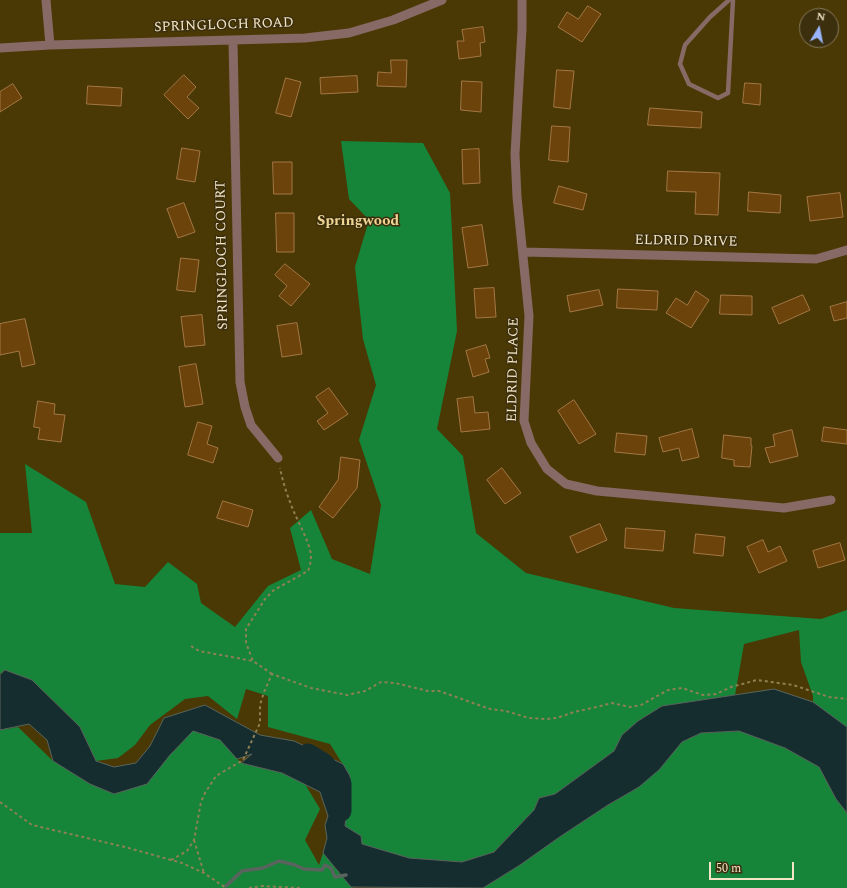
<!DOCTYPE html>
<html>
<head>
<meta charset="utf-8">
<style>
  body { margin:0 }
  #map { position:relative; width:847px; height:888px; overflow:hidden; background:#4a3904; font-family:Spectral,serif }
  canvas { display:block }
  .north { position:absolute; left:799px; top:8px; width:40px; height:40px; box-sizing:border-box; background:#3c2f0e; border:1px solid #857858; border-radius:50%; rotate:10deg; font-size:11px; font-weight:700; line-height:16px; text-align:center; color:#f3e6c7 }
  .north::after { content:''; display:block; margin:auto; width:14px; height:18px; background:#9ab5fd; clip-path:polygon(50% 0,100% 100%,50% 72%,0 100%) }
  .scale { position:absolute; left:709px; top:862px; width:85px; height:18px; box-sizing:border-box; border:2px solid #f3e6c7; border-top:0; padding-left:5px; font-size:12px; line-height:14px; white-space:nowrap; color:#f3e6c7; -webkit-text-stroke:3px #3c2f0e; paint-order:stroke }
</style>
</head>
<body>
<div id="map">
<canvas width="847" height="888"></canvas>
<div class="north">N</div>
<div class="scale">50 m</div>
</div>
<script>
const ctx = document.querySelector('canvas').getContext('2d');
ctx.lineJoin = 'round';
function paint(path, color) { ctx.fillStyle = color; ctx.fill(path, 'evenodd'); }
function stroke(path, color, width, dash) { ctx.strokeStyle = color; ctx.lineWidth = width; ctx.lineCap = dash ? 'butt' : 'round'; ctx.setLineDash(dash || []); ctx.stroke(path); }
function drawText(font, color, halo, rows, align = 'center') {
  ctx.font = font + ' Spectral,serif'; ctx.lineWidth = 3; ctx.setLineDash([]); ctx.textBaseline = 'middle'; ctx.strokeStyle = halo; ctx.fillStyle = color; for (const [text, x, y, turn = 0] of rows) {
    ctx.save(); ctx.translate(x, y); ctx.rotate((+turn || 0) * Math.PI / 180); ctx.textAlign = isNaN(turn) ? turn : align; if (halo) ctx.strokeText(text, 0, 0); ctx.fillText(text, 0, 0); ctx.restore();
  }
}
paint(new Path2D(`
  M341 141 423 143 450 193 457 331 437 429 463 456 476 533 526 573 674 608 821 619 847 610V727L813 702V696L801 662 799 630 744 644 735 695 662 706 638 721 622 735 614 751 555 794 539 798 534 810 494 852 462 862 409 858 362 844 361 836 345 826 350 776 330 744 268 727V696L246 689 237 719 208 696 185 699 150 725 135 745 118 758 96 761 80 727 32 680 5 670 0 674V533H32L25 464 86 502 115 584 145 587 168 562 197 584 201 603 235 627 268 586 301 570 290 528 311 510 332 559 370 574 381 505 359 440 376 385 363 339 355 267 369 220 349 199Z
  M18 727 53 761 90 784 170 755 193 731 220 740 241 763 282 773 305 784 320 809 305 840 319 865 323 853 351 887 355 888H0V730Z
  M739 731 785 748 819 767 836 799 847 813V888H483L520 865 561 836 608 805 639 787 682 742 701 733Z`), '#168539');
const water = new Path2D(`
  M5 670 32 680 80 727 96 761 114 767 136 763 150 746 164 718 205 705 260 735 294 741 343 764 350 776 345 826 361 836 362 844 409 858 462 862 494 852 534 810 539 798 555 794 614 751 622 735 638 721 662 706 774 689 813 702 847 727V813L836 799 819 767 785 748 739 731 701 733 682 742 659 770 639 787 608 805 561 836 520 865 483 888 351 887 323 853 327 838 325 825 328 816 320 792 282 773 241 763 252 754 237 759 220 740 193 731 170 755 147 784 114 794 90 784 53 761 47 740 29 724 0 730V675Z`);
paint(water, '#162d30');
stroke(water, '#58645d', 1);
stroke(new Path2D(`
  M226 886 242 871 263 868 279 861 295 865 304 869 322 870 325 865 331 868 335 877 346 875`), '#58645d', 3.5);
stroke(new Path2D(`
  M308 754 323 763 341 783V811`), '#162d30', 21);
const building = new Path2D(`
  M588 6 601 14 582 42 558 27 567 12 578 19Z
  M483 27 485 42 480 43 481 56 459 59 457 41H464L462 30Z
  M391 60H407L406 87 377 86 378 72 391 73Z
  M557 70 574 71 570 109 554 107Z
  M184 75 196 87 187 97 199 108 188 119 164 95Z
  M357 76 358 92 321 94 320 78Z
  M286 78 301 82 291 117 276 113Z
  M462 81 482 82 481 112 461 110Z
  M745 83 761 84 760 105 743 103Z
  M13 84 22 98 0 112V92Z
  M88 86 122 88 121 106 87 104Z
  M650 108 702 112 701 128 648 125Z
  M552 126 570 127 568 162 549 160Z
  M182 148 200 151 195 182 177 179Z
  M479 149 480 183 463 184 462 150Z
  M273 162H292V194H274Z
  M668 171 720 173 718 215 695 214 696 192 667 191Z
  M559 186 587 194 583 210 554 203Z
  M749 192 781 195 780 213 748 211Z
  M840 193 843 217 810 221 807 197Z
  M184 203 195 232 178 238 167 209Z
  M276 213H294V252H277Z
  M482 225 488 265 468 268 462 228Z
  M181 258 199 260 195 292 177 290Z
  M285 264 310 284 291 306 279 296 287 286 275 275Z
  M494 288 496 317 476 318 474 289Z
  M618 289 658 291 657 310 617 308Z
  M599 290 603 305 570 312 567 296Z
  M696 291 709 300 691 328 666 313 676 298 687 305Z
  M721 295 752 296V315L720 314Z
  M803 295 810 310 779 324 772 308Z
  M847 302V318L834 321 830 307Z
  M202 315 205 345 185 347 181 317Z
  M25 319 35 364 22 367 19 351 0 355V324Z
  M297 323 302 354 282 357 277 326Z
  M486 345 490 358 485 359 489 372 473 377 466 351Z
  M196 364 203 404 185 407 179 367Z
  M329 388 348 414 324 430 317 421 328 413 316 397Z
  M473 397 475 413 488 412 490 429 461 432 457 399Z
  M574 400 596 434 579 444 558 411Z
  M38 401 55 404 54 414 65 415 61 442 38 439 40 428 34 427Z
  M198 422 212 426 207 444 218 448 213 463 188 455Z
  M824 427 847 430V444L822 441Z
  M692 429 699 457 682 461 679 448 663 452 659 438Z
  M792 430 798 456 770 463 765 448 775 446 773 435Z
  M617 433 647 436 645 455 615 452Z
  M724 435 751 438V446H752L750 467 734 466V460L722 458Z
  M341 457 360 460 357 488 333 518 319 507 338 480Z
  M502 468 521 493 505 504 487 480Z
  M223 501 253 510 248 527 217 518Z
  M600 524 607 540 577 553 570 537Z
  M626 528 665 531 663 551 625 548Z
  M696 534 725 537 723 556 694 553Z
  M763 540 768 552 780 546 787 561 759 573 747 547Z
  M840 543 845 560 818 568 813 551Z`);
paint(building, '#6c430b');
stroke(building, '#a37745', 1);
stroke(new Path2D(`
  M191 646 199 651 253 661
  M272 674 253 661 246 643V629L265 599 274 590 308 571C310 566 311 561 311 555 309 541 300 526 294 512 288 498 283 483 280 468
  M0 802 32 825 125 847 182 863 204 873 226 888
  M194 840 204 873
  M171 860 187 851 194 840 201 802 205 793 216 776 243 760 260 723V705L264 692 272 674 311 688 347 695 365 691 381 682 395 683 428 691H439L490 709 506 711 529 718 546 719 557 718 574 712 597 707 612 703 630 707 641 705 668 690 682 688 703 695 716 694 731 687 757 680 793 685 829 697 847 699
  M249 888 262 886 300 888`), '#8f8054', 2, [3, 3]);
stroke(new Path2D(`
  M729 0 710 17 685 45 680 64 689 84 718 98 728 93 733 0`), '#876965', 4.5);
stroke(new Path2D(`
  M46 0 50 45
  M522 0V29L515 154 517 197 529 316 524 421 531 443 547 469 566 484 597 491 784 508 831 500
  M233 41 240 382 245 407 251 425 278 458
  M0 48 50 45 305 38 349 33 393 20 442 0
  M523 252 816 259 847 250`), '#876965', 9);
drawText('14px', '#f3e6c7', '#3c2f0e', [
  ["SPRINGLOCH ROAD",224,26,-2],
  ["ELDRID DRIVE",686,242,1],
  ["SPRINGLOCH COURT",223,255,-91],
  ["ELDRID PLACE",514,370,-89]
]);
drawText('bold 15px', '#f0d696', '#3c2f0e', [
  ["Springwood",358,222]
]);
</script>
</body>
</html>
